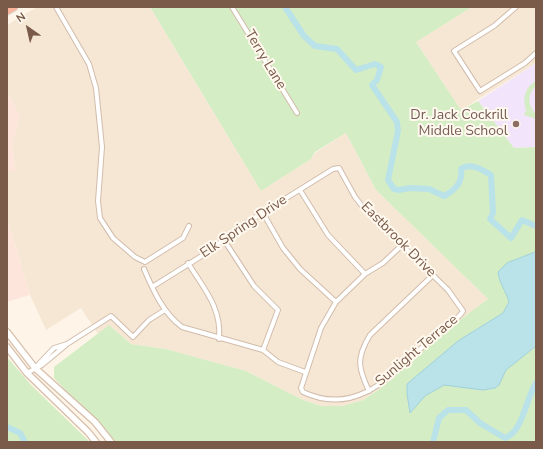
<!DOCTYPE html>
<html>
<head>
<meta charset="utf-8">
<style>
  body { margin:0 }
  #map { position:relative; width:543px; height:449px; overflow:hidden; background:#fef5e8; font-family:"Nunito Sans",sans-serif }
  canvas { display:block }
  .frame { position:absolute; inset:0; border:8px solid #7a5a49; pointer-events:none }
  .north { position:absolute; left:8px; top:8px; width:40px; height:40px; -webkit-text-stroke:3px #fff9ef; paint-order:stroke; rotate:326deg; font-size:11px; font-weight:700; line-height:16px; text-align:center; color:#7a5a49 }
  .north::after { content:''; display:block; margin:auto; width:14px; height:18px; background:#7a5a49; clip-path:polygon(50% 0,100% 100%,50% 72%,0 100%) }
</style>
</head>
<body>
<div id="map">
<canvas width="543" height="449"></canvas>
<div class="frame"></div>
<div class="north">N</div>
</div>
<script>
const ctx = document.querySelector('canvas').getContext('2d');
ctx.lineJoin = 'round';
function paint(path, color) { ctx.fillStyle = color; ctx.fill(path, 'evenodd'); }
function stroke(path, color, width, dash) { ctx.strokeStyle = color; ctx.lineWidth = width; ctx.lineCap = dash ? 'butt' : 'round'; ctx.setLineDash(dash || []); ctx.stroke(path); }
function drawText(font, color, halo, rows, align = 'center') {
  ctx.font = font + ' "Nunito Sans",sans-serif'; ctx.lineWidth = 4; ctx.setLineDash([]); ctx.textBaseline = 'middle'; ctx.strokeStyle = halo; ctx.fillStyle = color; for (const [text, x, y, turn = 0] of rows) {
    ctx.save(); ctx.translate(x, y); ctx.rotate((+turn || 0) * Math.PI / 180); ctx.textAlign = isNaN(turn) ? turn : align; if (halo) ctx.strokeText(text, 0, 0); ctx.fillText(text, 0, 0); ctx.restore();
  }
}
paint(new Path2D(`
  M37 7H150L261 191 311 159 315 153 346 133 376 190 488 299 453 325 381 388 363 400 343 406H321L301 399 246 371 166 349 131 344 109 325 98 334 81 308 46 330 30 295 7 218V171H15L12 143 20 117 7 91V25Z
  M472 7H536V63L461 110 416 42Z`), '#f6e7d5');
paint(new Path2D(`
  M7 91 20 117 12 143 15 171H7Z
  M7 218 30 295 7 302Z`), '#fee5db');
paint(new Path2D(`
  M536 63V147L514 148 478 101Z`), '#f2e4fa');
paint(new Path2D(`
  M150 7H472L416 42 461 110 478 101 514 148 536 147V442H114L54 378V367L109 325 131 344 166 349 246 371 301 399 321 406H343L363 400 381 388 453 325 488 299 376 190 346 133 315 152 311 159 261 191Z
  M536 81V86C527 94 527 105 536 114V119L524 115 525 111 527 112C522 100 524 88 536 81Z
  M7 357 32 386 90 442H7Z`), '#d5edc4');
const water = new Path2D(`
  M536 252V346L506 370 499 385 495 388 483 390 444 385 425 396 410 413 407 394V384L458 341 503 313 509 302C506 291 499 283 498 272L507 263Z`);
paint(water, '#bae2e9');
stroke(water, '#a0d2dc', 1);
stroke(new Path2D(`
  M285 7 304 36 315 46 337 49 356 70 375 64 381 67 377 80 372 85 397 122 398 131 388 180 394 189 399 190 410 188 429 189 444 196C455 190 463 183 461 169 471 162 482 170 491 175L493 213 490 219 511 238 522 220 536 226
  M7 427 20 433 25 442
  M433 442 439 418 448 410H466L480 423 505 438C523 432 526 398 536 383`), '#bae2e9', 6);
const street = new Path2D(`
  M56 7 89 64 96 88 102 147 98 201 100 218 113 238 135 257 145 262 183 238 189 226
  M232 7 297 113
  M516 7 494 26 454 51 480 91 525 63 536 53
  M300 190 328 235 365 274
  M263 213 283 248 300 269 336 302
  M224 240 254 286 278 310 263 350
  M188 263C204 289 222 308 219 339
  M144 269C153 290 163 313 182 327L263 350 278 362 305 372
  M152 287 208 252 243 225 333 169 339 168 355 197 362 206 448 290 463 311C458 320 440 331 431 339 395 372 358 418 303 392L301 388 321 328 336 302 365 274 383 263 402 245
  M35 368 54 348 67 344 111 316 133 337 149 320 165 310
  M27 373 42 365 66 345
  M369 391C358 368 356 358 370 335L433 275`);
const secondary = new Path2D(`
  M7 332 35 368 95 422 111 442
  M7 347 27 373 88 432 96 442`);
const highway = new Path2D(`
  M7 11 14 7`);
stroke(street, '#d1bcac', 6);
stroke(secondary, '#d7bfab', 8);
stroke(highway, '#dcd4d0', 9);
stroke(street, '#fff', 4);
stroke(secondary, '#fff', 5.5);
stroke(highway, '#fbb49b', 7);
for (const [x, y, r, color] of [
  [516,124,4,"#8d6e63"]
]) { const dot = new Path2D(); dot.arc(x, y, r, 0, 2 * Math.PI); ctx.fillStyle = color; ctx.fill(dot); stroke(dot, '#fff9ef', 1.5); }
drawText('14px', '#7a5a49', '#fff9ef', [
  ["Terry Lane",265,60,59],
  ["Elk Spring Drive",244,227,-34],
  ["Eastbrook Drive",398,240,45],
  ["Sunlight Terrace",417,351,-40]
]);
drawText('14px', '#785e54', '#fff9ef', [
  ["Dr. Jack Cockrill",508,116],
  ["Middle School",508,132]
], 'right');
</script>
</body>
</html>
